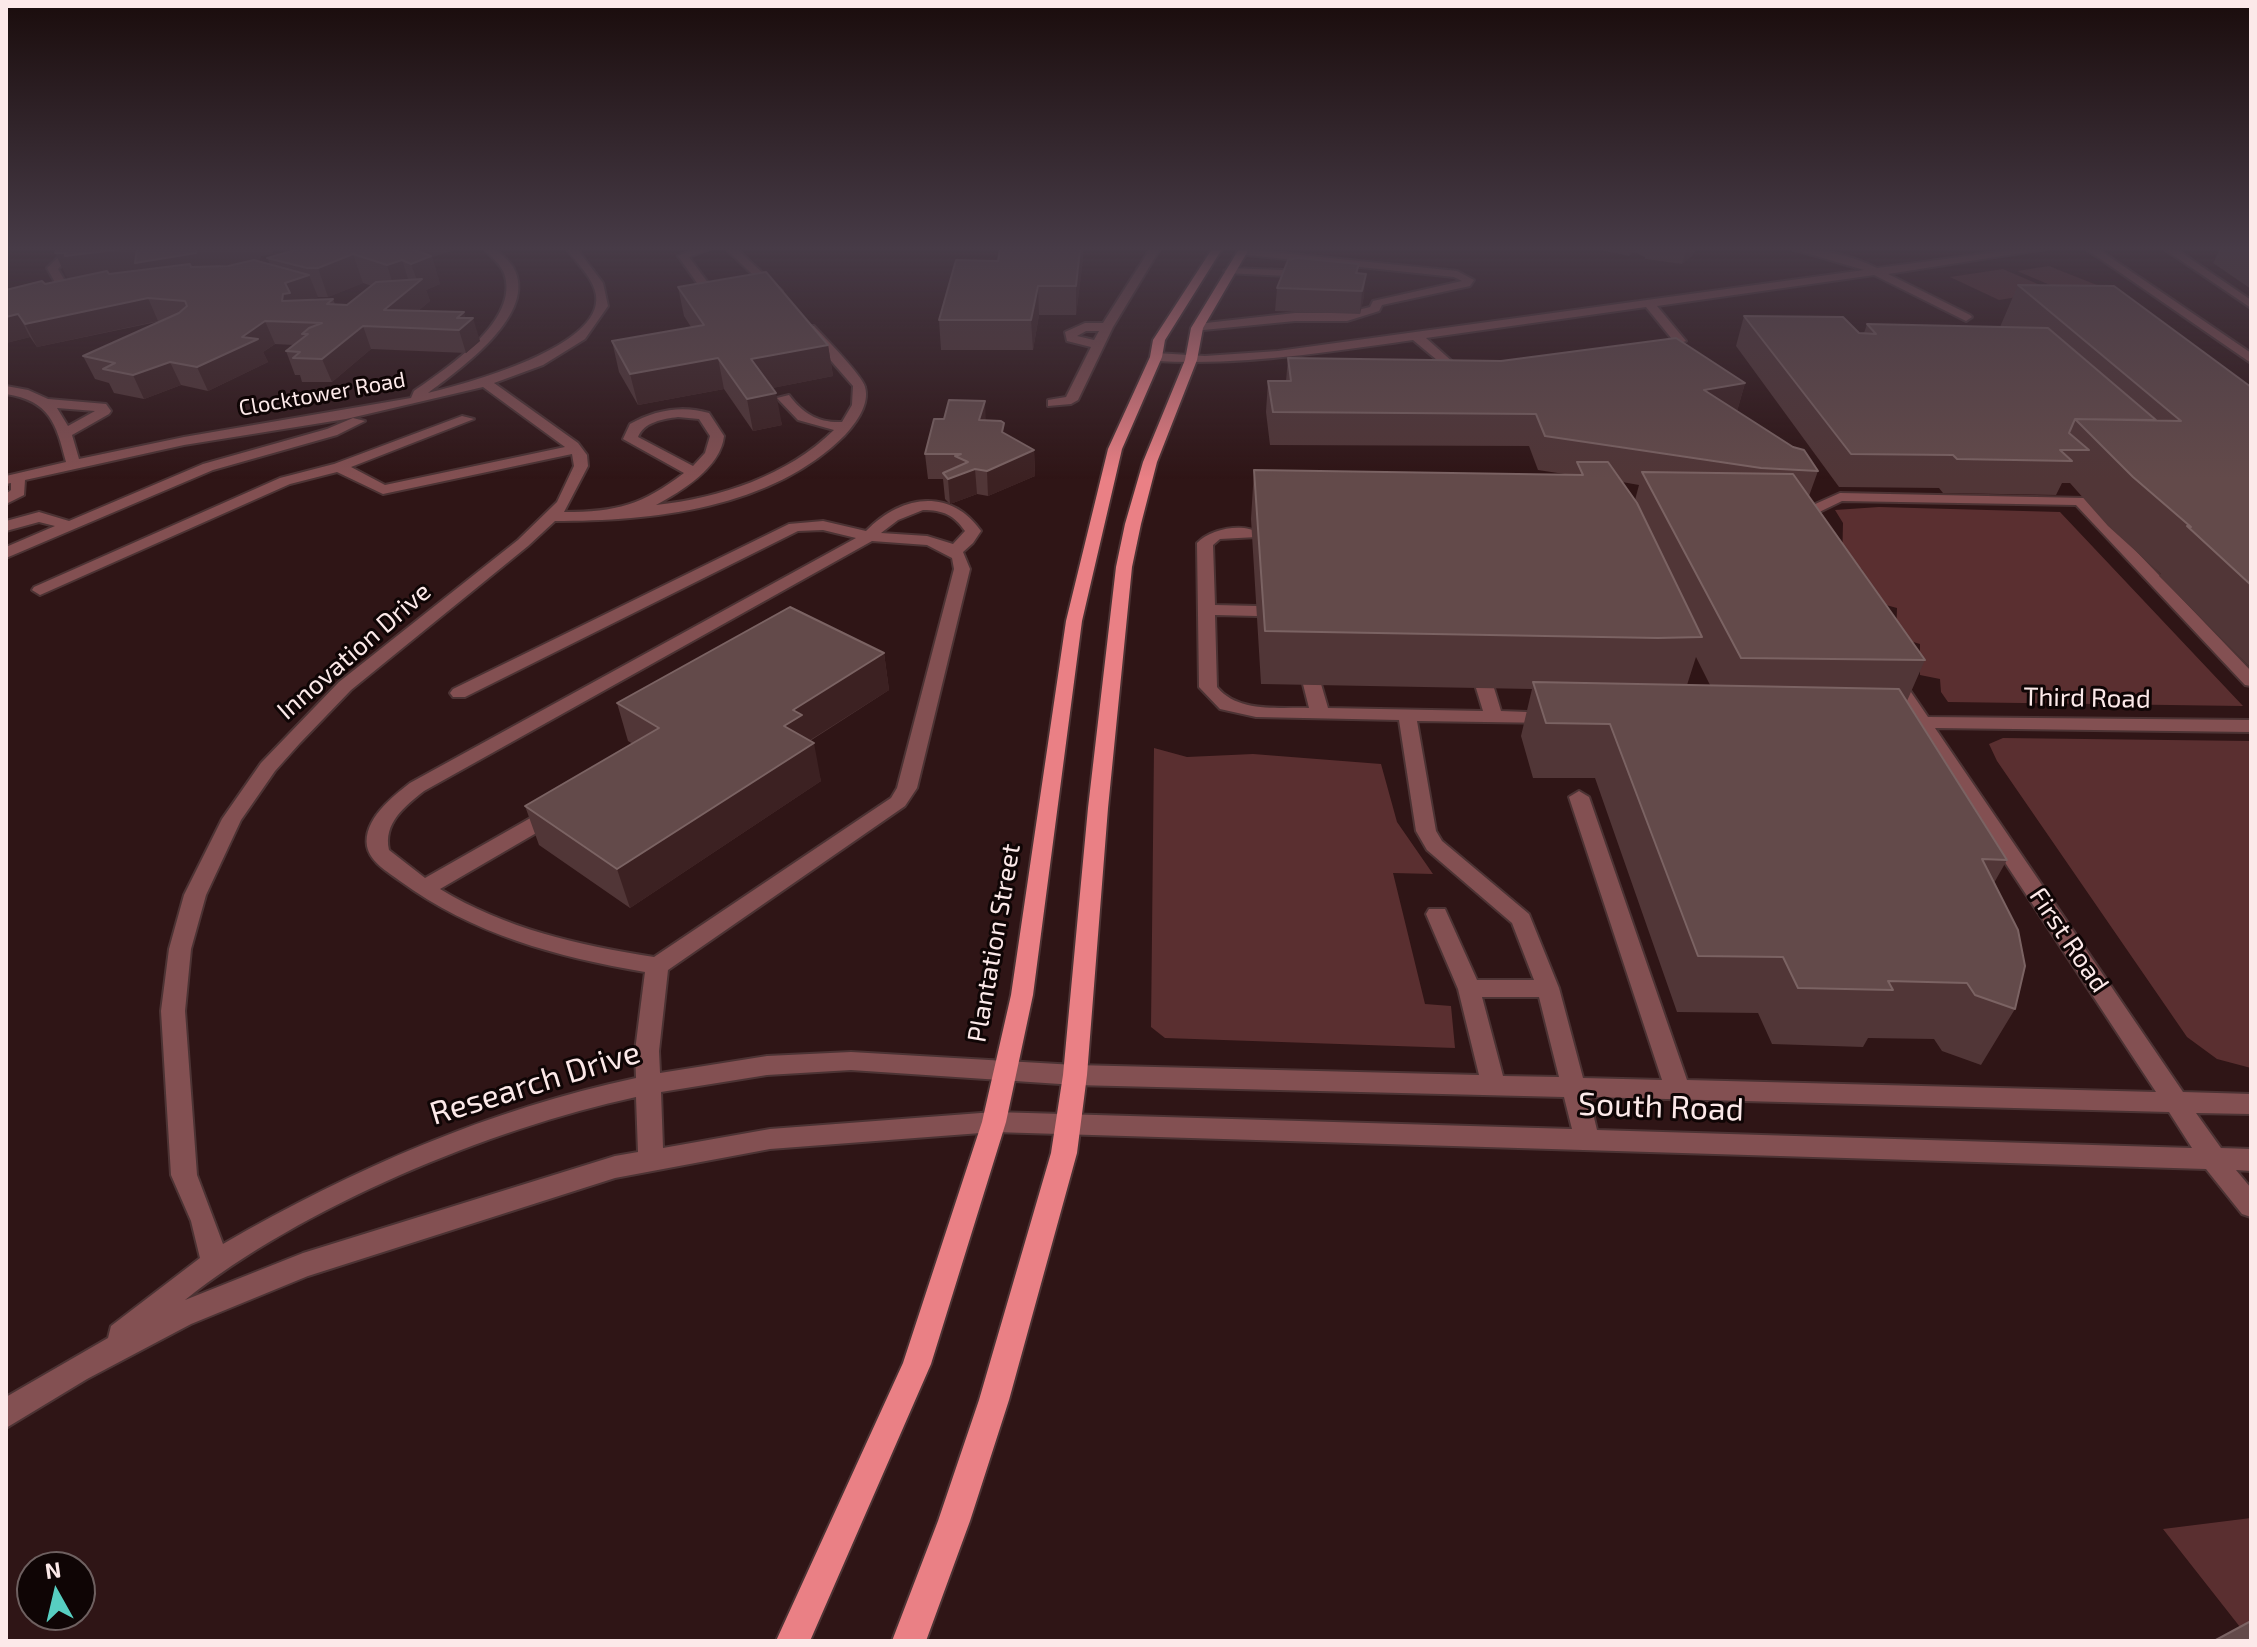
<!DOCTYPE html>
<html>
<head>
<meta charset="utf-8">
<style>
  body { margin:0 }
  #map { position:relative; width:2257px; height:1647px; overflow:hidden; background:#2f1516; font-family:"Exo 2",sans-serif }
  canvas { display:block }
  .frame { position:absolute; inset:0; border:8px solid #fce9e9; pointer-events:none }
  .north { position:absolute; left:16px; top:1551px; width:80px; height:80px; box-sizing:border-box; background:#0f0505; border:2px solid #6e6060; border-radius:50%; rotate:352deg; font-size:22px; font-weight:700; line-height:32px; text-align:center; color:#fce9e9 }
  .north::after { content:''; display:block; margin:auto; width:28px; height:36px; background:#57cec1; clip-path:polygon(50% 0,100% 100%,50% 72%,0 100%) }
</style>
</head>
<body>
<div id="map">
<canvas width="2257" height="1647"></canvas>
<div class="frame"></div>
<div class="north">N</div>
</div>
<script>
const ctx = document.querySelector('canvas').getContext('2d');
ctx.lineJoin = 'round';
function paint(path, color) { ctx.fillStyle = color; ctx.fill(path, 'evenodd'); }
function stroke(path, color, width, dash) { ctx.strokeStyle = color; ctx.lineWidth = width; ctx.lineCap = dash ? 'butt' : 'round'; ctx.setLineDash(dash || []); ctx.stroke(path); }
function drawText(font, color, halo, rows, align = 'center') {
  ctx.font = font + ' "Exo 2",sans-serif'; ctx.lineWidth = 6; ctx.setLineDash([]); ctx.textBaseline = 'middle'; ctx.strokeStyle = halo; ctx.fillStyle = color; for (const [text, x, y, turn = 0] of rows) {
    ctx.save(); ctx.translate(x, y); ctx.rotate((+turn || 0) * Math.PI / 180); ctx.textAlign = isNaN(turn) ? turn : align; if (halo) ctx.strokeText(text, 0, 0); ctx.fillText(text, 0, 0); ctx.restore();
  }
}
paint(new Path2D(`
  M2049 266 2117 293 2083 299 2017 271Z
  M2003 269 2054 291 1999 300 1950 277Z
  M1879 507 2060 512 2243 706 1948 702 1941 692 1940 679 1920 675V644L1896 637 1897 608 1867 600 1862 569 1842 564 1843 523 1835 510Z
  M2003 738 2251 741V1068L2217 1059 2187 1037 1997 761 1989 744Z
  M1154 748 1187 757 1253 754 1381 764 1397 822 1433 874 1393 873 1425 1004 1451 1006 1455 1048 1165 1038 1151 1027Z
  M2251 1518V1641L2163 1529Z`), '#5a2f30');
const minor = new Path2D(`
  M67 249H78L58 269 65 281 81 283V287L57 286 47 268Z
  M484 249H495C500 254 509 260 513 267 540 313 459 370 428 393 465 384 604 347 596 295 593 277 576 263 567 249H577L603 283 608 306 585 339 543 365 494 383 578 443 587 455 588 466 564 512C617 512 642 505 684 473L623 439 630 424C655 410 682 405 709 413L724 436C721 467 682 491 656 505 720 498 787 476 834 430L798 420 777 398 789 395C803 414 819 423 842 422L852 405 853 386 806 332V326H814C824 337 863 376 865 387 870 404 856 423 845 435 771 509 653 521 555 521L528 546 351 690 300 743 275 771 241 820 206 895 191 949 185 1011 197 1175 223 1244C353 1169 490 1109 636 1078L635 1051 645 972C557 957 472 934 400 881 388 872 370 862 367 846 363 820 392 797 410 783L856 538 823 530 798 531 465 697H453L450 693 453 689 789 524 823 521 866 531C901 495 950 487 981 531L973 543 963 552 970 569 917 788 905 806 668 970 659 1051 660 1073 767 1056 851 1052 1075 1065 1479 1075 1458 989 1426 914 1429 909H1445L1477 980H1534L1512 923 1427 850 1416 831 1399 720 1256 717 1220 709 1199 687 1197 543C1210 529 1244 522 1260 534L1257 537 1220 539 1213 545 1215 605 1257 606 1265 611 1257 616 1215 615 1217 687C1238 713 1279 707 1309 708L1303 684 1312 679 1321 684 1328 708 1483 711 1476 688 1485 683 1494 688 1501 711 1553 713 1562 718 1553 723 1417 721 1436 831 1442 841 1529 914 1559 988 1583 1078 1662 1080 1569 797 1579 791 1589 797 1687 1080 2156 1092 1883 677 1892 672 1898 673 1928 717 2251 720V732L1935 728 2183 1092 2251 1094V1114L2196 1113 2221 1148 2251 1149V1171L2236 1170 2251 1188V1217L2242 1214 2206 1169 994 1132 770 1149 615 1178 308 1276 191 1324 87 1379 6 1428V1397L108 1338 111 1326 200 1258 191 1221 171 1175 161 1011 169 949 184 895 222 819 261 763 339 682 518 540 557 502 574 466 572 454 383 494 337 472 290 484 40 595 32 590 34 587 280 478 334 464 462 416 474 419 351 467 385 485 565 447 483 387 346 419 184 445 25 480 24 495 6 504V494L11 490V483L6 484V476L66 462C56 423 50 401 6 394V386L28 390 48 399 106 404 111 411 109 414 72 435 79 459 184 437 411 398 414 391C447 368 521 320 504 273 500 263 490 256 484 249ZM57 408 95 411 68 426ZM678 417 699 419 710 436 705 453 693 466 638 437C644 422 663 419 678 417ZM923 510C943 510 954 515 965 531L953 544 927 536 881 533 898 520ZM872 541 927 545 952 558 954 569 897 788 891 798 654 957C578 945 506 929 440 889L562 818 565 813 562 808H548L425 878 389 850C383 823 405 806 424 791ZM1482 997H1539L1559 1077 1503 1076ZM851 1070 1075 1085 1564 1097 1572 1129 994 1112 770 1129 663 1148 661 1092 767 1075ZM636 1097 638 1152 615 1156 303 1253 185 1300C303 1206 489 1129 636 1097ZM1589 1097 2169 1112 2192 1148 1597 1130Z
  M695 249H710L689 257 717 295 723 297V301L709 300 678 256Z
  M726 249H737L782 291V295H774Z
  M1150 249H1160L1113 327 1078 400 1071 404 1048 406V400L1066 397 1091 347 1067 341 1065 332 1085 323H1103ZM1086 331H1099L1094 340 1077 336Z
  M1242 249 1457 271 1474 280 1470 286 1382 305 1379 311 1347 321H1295L1193 331V325L1197 324 1295 313H1346L1370 307 1373 301 1462 281 1454 277 1238 254V250Z
  M1792 249C1821 249 1851 255 1877 268L2020 249H2046L1888 274 1970 315 1972 317 1966 321 1874 275 1657 306 1686 341 1657 352 1651 348 1653 345 1672 339 1646 307 1426 338 1455 364 1453 374 1437 381 1431 377 1443 369V365L1413 340C1327 352 1243 366 1156 361L1150 357 1156 353 1205 356 1278 351 1864 270Z
  M2086 249H2098L2251 353V363Z
  M2164 249H2176L2251 300V308Z
  M1230 268 1307 271 1313 274 1307 277 1226 273 1224 271Z
  M353 418 365 421 337 435 213 470 6 558V547L55 526 39 522 6 531V521L39 512 69 521 203 464 327 429Z
  M1840 493 2085 498 2251 671V686L2245 685 2076 505 1842 501 1807 518 1803 526H1793L1790 523 1795 513Z`);
const major = new Path2D(`
  M1212 249H1222L1165 340 1162 357 1122 449 1082 621 1033 995 1006 1122 931 1364 810 1641H776L903 1363 982 1122 1011 995 1066 621 1108 449 1150 357 1153 340Z
  M1239 249H1249L1203 328 1197 360 1157 462 1141 524 1132 567 1108 808 1087 1075 1077 1153 1009 1400 970 1521 926 1641H892L938 1521 979 1400 1051 1153 1063 1075 1088 808 1116 567 1125 524 1143 462 1185 360 1191 328Z`);
stroke(minor, '#4c3334', 4);
stroke(major, '#4c3334', 4);
paint(minor, '#835052');
paint(major, '#ea8085');
paint(new Path2D(`
  M299 249H457L432 257 440 284 426 290 430 301 418 311 466 318 480 341 466 353 371 349 332 382H302L300 375H295L286 351 294 345 275 344 263 352 268 362 208 391 181 385 144 399 114 393 109 383 95 379 83 356 161 321 37 347 30 337 6 343 45 284 273 254 261 256 260 260H256L270 264 267 258ZM245 262 228 266 211 267ZM363 283 372 286 347 305 335 304 333 299 308 300 318 297H328Z
  M1000 249H1083V259L1076 315H1039L1033 350H941L939 320 998 261Z
  M1603 249H1730L1695 250 1693 255 1682 264 1645 259V257L1634 252 1629 256 1602 250Z
  M2220 249H2251V289L2213 263Z
  M1359 264 1358 273 1364 296 1360 314 1275 311 1277 288Z
  M2018 285 2251 387V668L2159 576 2161 574 2108 526 2070 483H2062L2056 495 1943 493 1939 488 1839 487 1736 346 1744 316 1859 333H1864L1867 324 2000 327Z
  M678 287 828 345 833 376 772 388 782 425 753 431 724 389 638 405 619 372 612 341 691 327 684 316Z
  M1288 358 1501 361 1745 383 1737 411 1818 471 1809 496 1925 660 1907 701 2007 860 1994 883 2015 1009 1981 1065 1942 1051 1934 1039 1868 1038 1863 1047 1772 1044 1758 1013 1677 1012 1595 778H1533L1521 736 1532 689 1261 684 1251 519 1254 470 1571 475 1538 470 1529 446 1270 445 1266 412 1268 381H1286ZM1622 482 1639 485 1635 500ZM1696 657 1710 685H1687Z
  M986 420 1005 434 1034 450 1035 476 988 496 977 494 950 504 945 499 943 479H928L925 454Z
  M884 653 889 690 810 741 821 781 630 908 539 845 525 806 633 744 628 741 617 703Z`), '#513637');
paint(new Path2D(`
  M122 249H273V254L261 256 260 260 205 267 69 282 55 253Z
  M389 249H457L432 257 440 284 426 290 430 301 397 328 384 310 396 294 387 265ZM402 260 411 264 418 283 411 288Z
  M1080 249H1083V259L1076 315V286Z
  M1630 249H1635L1634 252 1629 256Z
  M1686 249H1695L1693 255 1682 264Z
  M353 254 363 283 328 297 318 268Z
  M1366 274 1364 296 1360 314 1362 291Z
  M309 275 318 297 294 305 291 324 282 301 285 283Z
  M1038 286 1039 315 1033 350 1031 320Z
  M148 298 158 321 37 347 25 324Z
  M464 312 467 323 473 318 480 341 466 353 459 330 457 318Z
  M18 314 30 337 6 343V317Z
  M265 321 275 344 263 352 268 362 208 391 197 367Z
  M363 326 371 349 332 382 322 359Z
  M828 345 833 376 757 391 751 359Z
  M718 358 724 389 638 405 630 374Z
  M170 362 181 385 144 399 133 375Z
  M1745 383 1736 415 1704 390Z
  M776 393 782 425 753 431 747 399Z
  M985 401 986 425 979 420Z
  M1034 450 1035 476 988 496 987 471Z
  M975 469 977 494 950 504 948 479Z
  M884 653 889 690 807 742 814 743 821 781 630 908 617 869 784 726 793 710Z`), '#3c2122');
const building = new Path2D(`
  M56 249H122L65 256V253H55Z
  M137 249H196V253L135 263Z
  M299 249H411L431 256 411 264 402 260 387 265 353 254 318 268H307L267 258Z
  M1000 249H1080L1076 286H1038L1031 320H939L956 260 998 261Z
  M1297 258 1359 264 1356 273 1366 274 1362 291 1277 288 1288 260Z
  M254 260 309 275 285 283 290 293 283 294 282 301 333 299 327 304 347 305 376 282 422 279 384 310 464 312 457 318H473L459 330 363 326 322 359 293 358 300 352 286 351 308 334H302L309 328 322 323 265 321 242 337 258 339 197 367 170 362 133 375 103 369 115 363 83 356 179 313 187 306 185 301 148 298 25 324 18 314 6 317V290L42 281 45 284 107 271 109 274 190 264 191 267 228 266Z
  M766 272 828 345 751 359 776 393 747 399 718 358 630 374 612 341 704 325 678 287Z
  M2018 285 2114 286 2251 387V585L2187 526 2191 527 2133 477 2075 419 2181 421Z
  M1744 316 1843 317 1859 333 1876 334 1867 324 2048 328 2156 420 2075 419 2069 433 2089 450H2060L2072 461 1957 459 1953 455 1851 454Z
  M1676 338 1745 383 1704 390 1793 447 1804 450 1818 471 1761 468 1545 436 1536 414 1273 412 1268 381H1291L1288 358 1501 361Z
  M949 400 985 401 979 420 1001 421 1004 423 1002 432 1034 450 987 471 975 469 948 479 943 473 968 462 955 456 961 454H925L934 419H944Z
  M1577 462H1608L1637 503 1702 637 1658 638 1265 631 1254 470 1583 475Z
  M1642 472 1793 474 1925 660 1741 658Z
  M790 607 884 653 793 710 802 715 784 726 814 743 617 869 525 806 659 728 617 703Z
  M1533 682 1899 689 2007 860 1982 859 2018 930 2025 966 2015 1009 1975 995 1967 983 1888 981 1893 990 1798 988 1783 957 1698 956 1610 724 1546 723Z
  M2251 1621V1641H2214Z`);
paint(building, '#634a4a');
stroke(building, '#7b6363', 2);
const sky = ctx.createLinearGradient(0, 0, 0, 479);
sky.addColorStop(0, '#1a0c0c');
sky.addColorStop(0.52, '#473b47');
sky.addColorStop(1, '#473b4700');
ctx.fillStyle = sky;
ctx.fillRect(0, 0, 2257, 479);
drawText('22px', '#fce9e9', '#0f0505', [
  ["Clocktower Road",322,394,-10]
]);
drawText('26px', '#fce9e9', '#0f0505', [
  ["Innovation Drive",354,651,-41],
  ["Third Road",2087,698,1],
  ["First Road",2069,940,56],
  ["Plantation Street",994,943,-80]
]);
drawText('32px', '#fce9e9', '#0f0505', [
  ["Research Drive",535,1083,-17],
  ["South Road",1661,1107,2]
]);
</script>
</body>
</html>
